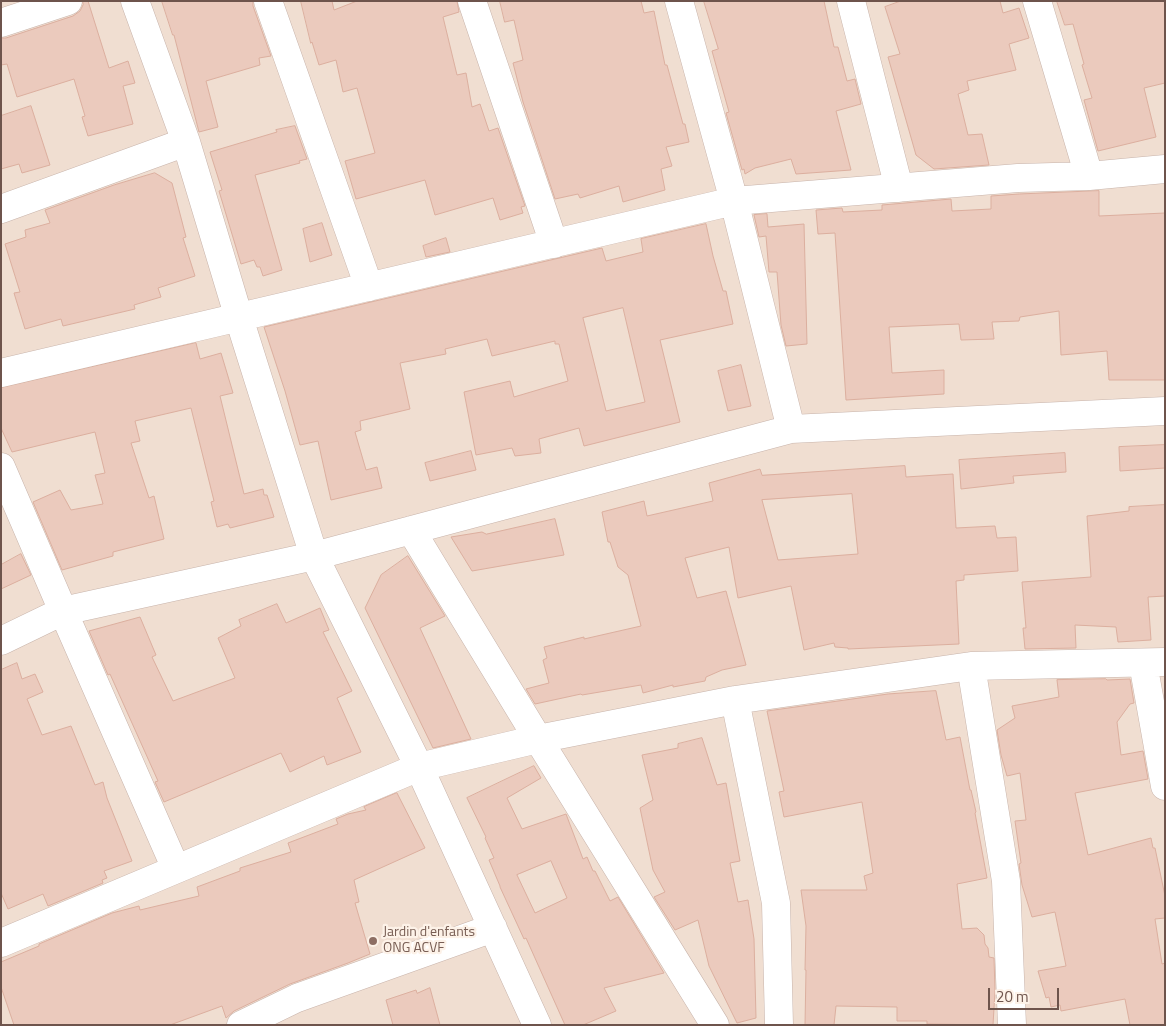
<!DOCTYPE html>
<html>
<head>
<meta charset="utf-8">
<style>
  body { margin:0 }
  #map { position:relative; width:1166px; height:1026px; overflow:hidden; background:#f9ede2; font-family:"Titillium Web",sans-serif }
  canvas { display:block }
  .frame { position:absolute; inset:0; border:2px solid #6e544c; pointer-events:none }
  .scale { position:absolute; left:988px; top:988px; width:71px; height:22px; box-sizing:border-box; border:2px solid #6e544c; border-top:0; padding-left:6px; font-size:15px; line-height:18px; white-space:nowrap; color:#6e544c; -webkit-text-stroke:4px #fdf2e8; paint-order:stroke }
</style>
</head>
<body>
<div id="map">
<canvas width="1166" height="1026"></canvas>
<div class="frame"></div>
<div class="scale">20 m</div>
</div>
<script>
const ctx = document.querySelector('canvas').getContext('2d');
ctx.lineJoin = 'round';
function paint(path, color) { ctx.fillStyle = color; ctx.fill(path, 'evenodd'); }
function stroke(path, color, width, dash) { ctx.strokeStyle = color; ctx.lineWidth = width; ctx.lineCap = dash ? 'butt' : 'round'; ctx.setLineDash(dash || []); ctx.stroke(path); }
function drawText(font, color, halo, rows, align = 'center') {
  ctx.font = font + ' "Titillium Web",sans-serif'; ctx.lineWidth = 4.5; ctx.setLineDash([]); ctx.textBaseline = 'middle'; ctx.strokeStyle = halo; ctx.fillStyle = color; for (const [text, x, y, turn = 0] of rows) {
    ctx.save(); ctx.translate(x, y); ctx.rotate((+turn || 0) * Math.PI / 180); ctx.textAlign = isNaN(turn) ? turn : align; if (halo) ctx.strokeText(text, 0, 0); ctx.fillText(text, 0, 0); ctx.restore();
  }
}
paint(new Path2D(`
  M1 1H1165V1025H1Z`), '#f0ded1');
const building = new Path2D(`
  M83 1H88L109 68 128 61 135 83 123 86 133 124 88 136 82 117 85 116 74 79 17 97 7 64 1 65V38H6L73 16 80 11 83 5Z
  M162 1H253V6L271 56 259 58 260 65 206 81 218 127 199 132 174 35H173Z
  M301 1H332L334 10 357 1H457L459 12 443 17 457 75 466 73 472 107 480 104 489 131 498 128 525 206 521 207 523 213 500 220 493 198 435 215 425 180 356 199 345 161 375 153 357 88 343 92 336 60 319 65 312 42 311 43Z
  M500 1H641L644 13 654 11 665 65H667L683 124H685L689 142 666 147 672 166 661 169 665 190 623 202 619 186 580 198 578 194 555 199 523 102 513 63 523 60 514 20 505 22Z
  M704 1H824L834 47H838L847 81 855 79 861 104 836 111 851 170 796 174 791 159 755 168 745 174 744 169 742 170 726 113 729 112 712 51 718 49Z
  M901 1H1000L1003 13 1019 8 1029 38 1009 44 1016 70 967 81 969 90 958 94 968 135 982 134 989 165 934 169 916 155 888 57 900 54 885 7Z
  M1057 1H1165V83L1144 88 1156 137 1098 151 1084 100 1092 98 1082 65 1084 64 1073 24 1065 25Z
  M31 106 50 165 22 173 19 164 1 169V116Z
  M295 126 307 159 299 161 300 163 255 175 282 270 263 276 260 267H257L254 260 241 264 219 191 222 190 210 152 277 132 276 130Z
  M155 173 172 183 186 237 183 238 195 276 158 288 161 297 134 305 135 309 63 326 61 319 25 329 14 293 20 292 5 244 26 237 25 230 50 223 45 210 114 185Z
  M1099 191V216L1165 213V380H1109L1107 351 1061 355 1059 311 1020 317 1019 321 992 322 994 339 961 340 959 324 889 327 892 373 944 370V394L846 400 835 233 818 234 816 210 842 208 843 212 882 210V205L951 199 952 211 991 209V196L1019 194Z
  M767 214 768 227 804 224 807 344 786 346 781 325 777 272H769L766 236 759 237 754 215Z
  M322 223 332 255 310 262 303 229Z
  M706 224 713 256 723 291H726L733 324 660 340 680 422 584 446 579 428 539 439 541 453 515 456 512 448 476 455 464 392 510 381 514 397 568 381 559 344H555V341L492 356 487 339 445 349 446 354 400 363 410 409 360 421 361 430 355 432 366 470 377 467 382 488 331 500 318 441 300 445 285 391 264 327 602 248 606 261 643 252 641 239ZM623 308 645 402 606 411 583 318Z
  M446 238 450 252 426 257 423 246Z
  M196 343 200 359 221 353 233 393 220 396 244 494 263 489 264 495H267L274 517 230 528 228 524 217 527 211 502 214 501 191 408 135 421 140 441 131 443 149 498 154 496 164 539 113 552V556L62 570 33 502 60 490 71 510 103 504 95 475 105 473 95 432 12 452 1 428V388Z
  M741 365 751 406 728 411 718 371Z
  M1165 445V468L1120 471 1119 447Z
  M471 451 476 470 430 481 425 463Z
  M1065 453 1066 472 1013 476 1014 483 961 489 959 460Z
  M905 466 906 477 953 474 956 528 995 526 997 538 1016 537 1018 571 964 575V580L956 581 959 644 848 649V648L835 647 834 643 804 650 791 586 738 598 729 547 685 558 697 598 726 591 746 665 722 670 706 677 705 681 673 687V685L643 693 641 685 582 695 581 694 535 704 526 689 549 683 543 660 547 658 544 647 584 637V639L641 626 628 575 618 567 610 542H608L602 512 644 501 647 516 713 501 709 483 760 469 762 475ZM852 494 858 554 778 560 762 500Z
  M1165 505V596L1148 597 1151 640 1118 642 1116 627 1075 625 1076 648 1025 649 1023 628H1026L1022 582 1091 577 1087 516 1129 511V507Z
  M555 519 564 555 472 571 451 537 482 532 486 534Z
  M21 554 31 575 1 589V565Z
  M408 556 445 616 420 628 471 739 433 748 365 608 381 575Z
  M277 604 286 623 320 608 329 630 323 632 352 691 337 698 361 752 327 765 324 756 290 772 281 753 164 802 155 782 158 781 110 674 108 675 89 631 140 617 156 655 152 657 173 701 235 678 218 638 241 626 239 620Z
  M17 663 22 679 35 674 43 692 27 699 42 735 71 726 95 785 103 782 107 798 132 861 104 871 107 878 102 880 103 883 48 906 43 894 8 909 1 893V670Z
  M1106 679 1107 680 1130 679 1134 703 1130 704 1117 722 1121 755 1143 751 1148 779 1075 793 1088 855 1151 838 1153 848H1155L1165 896V918L1155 919 1162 964 1165 963V1025H1130L1125 999 1061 1011 1060 1005 1051 1007 1049 997 1046 998 1038 971 1066 966 1055 912 1032 917 1022 885 1019 864 1021 863 1015 821 1026 820 1020 773 1007 776 1001 755 997 730 1015 718 1012 706 1059 697 1057 680Z
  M936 691 946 740 960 737 970 790H971L976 812 975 813 987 878 957 884 962 929 977 928 984 935 985 944 988 948 989 957 994 958 995 991 993 1025 927 1024V1021H897V1007L836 1006 834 1025H805L806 970H805L806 926 801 890H867L864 876 873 873 862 802 784 817 779 792 784 791 767 711 888 694Z
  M702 738 717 785 726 783 740 861 730 863 738 902 748 900 754 939 756 1018 737 1023 709 966 698 920 675 930 654 897 665 892 653 870 640 808 653 800 642 755 678 748V744Z
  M534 766 541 778 507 798 522 829 566 814 583 859 587 857 593 871H595L610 901 618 897 664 973 604 988 616 1011 583 1025H565L526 938 524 939 500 887V886L489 860 494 858 485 838 486 837 467 798ZM551 861 567 898 535 913 517 875Z
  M397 793 425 848 354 880 359 902 355 903 370 954 348 963 290 984 234 1011 226 1018 222 1006 170 1025H14L1 987V962L39 946V944L112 913 139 906 140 910 199 896 197 887 240 871V868L291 852 288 843 338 824 336 819 348 814 366 810 364 807Z
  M430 988 440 1025H393L386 1000 416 990 417 993Z`);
paint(building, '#ebcabd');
stroke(building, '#dcaf9f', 1);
const minor = new Path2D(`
  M135 1 186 142 239 318 314 556 419 767 537 1025
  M268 1 369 287
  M472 1 554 244
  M679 1 734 201 791 429
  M851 1 899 188
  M1037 1 1089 176
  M1 23 68 1
  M1 209 186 142
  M1 373 734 201 1018 178 1089 176 1165 169
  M1 467 63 611 176 869
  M411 530 538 739 715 1025
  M1 641 63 611 314 556 791 429 1165 411
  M1143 663 1165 786
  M971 666 1006 881 1012 1025
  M735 700 776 903 779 1025
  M1 943 419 767 538 739 735 700 971 666 1165 662
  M241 1025 297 998 493 928`);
stroke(minor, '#c8b4ab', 29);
stroke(minor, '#fff', 28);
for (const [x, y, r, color] of [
  [373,941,5,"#8d6e63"]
]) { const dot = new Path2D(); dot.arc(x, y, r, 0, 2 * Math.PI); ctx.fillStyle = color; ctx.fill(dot); stroke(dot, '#fdf2e8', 2); }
drawText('14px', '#785e54', '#fdf2e8', [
  ["Jardin d'enfants",383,933],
  ["ONG ACVF",383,949]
], 'left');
</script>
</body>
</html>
